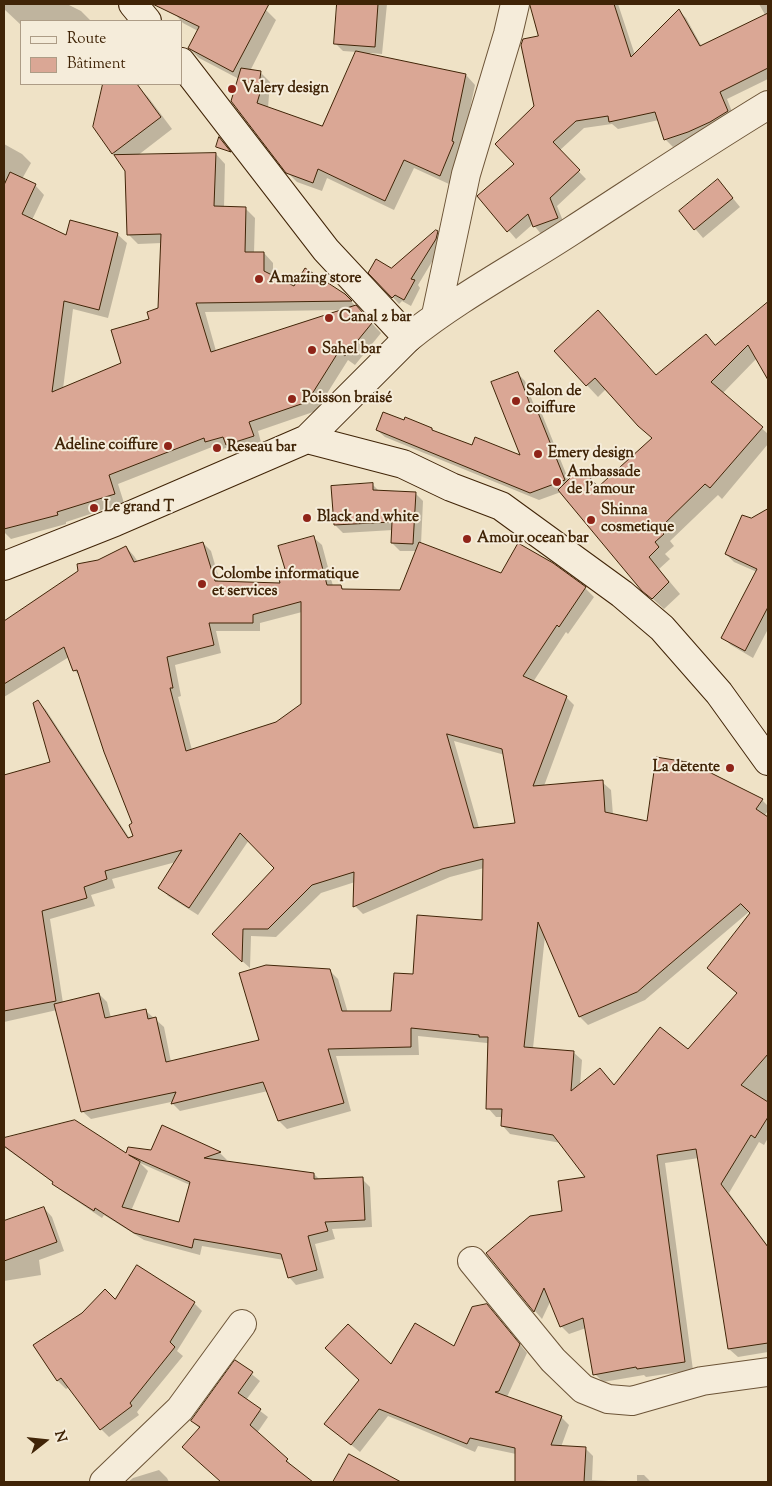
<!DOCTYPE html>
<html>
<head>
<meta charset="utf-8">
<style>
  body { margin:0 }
  #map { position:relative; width:772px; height:1486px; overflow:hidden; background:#efe2c6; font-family:"Sorts Mill Goudy",serif }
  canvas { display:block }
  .frame { position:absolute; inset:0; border:5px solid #402407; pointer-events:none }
  .legend { position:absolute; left:20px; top:20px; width:162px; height:65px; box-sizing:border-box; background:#f5ecda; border:1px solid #ad9c86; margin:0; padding:6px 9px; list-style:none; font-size:15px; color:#402407 }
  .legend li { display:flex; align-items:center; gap:10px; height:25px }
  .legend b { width:25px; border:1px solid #ad9c86 }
  .north { position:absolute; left:20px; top:1416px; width:50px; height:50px; -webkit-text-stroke:4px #f5ecda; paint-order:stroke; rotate:74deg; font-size:14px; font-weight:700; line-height:20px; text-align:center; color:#402407 }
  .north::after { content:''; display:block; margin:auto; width:18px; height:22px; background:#402407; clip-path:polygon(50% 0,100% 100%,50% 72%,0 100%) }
</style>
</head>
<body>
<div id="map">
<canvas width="772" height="1486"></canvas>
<div class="frame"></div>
<ul class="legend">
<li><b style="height:6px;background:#f5ecda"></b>Route</li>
<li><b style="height:14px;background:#daa795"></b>Bâtiment</li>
</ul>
<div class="north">N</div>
</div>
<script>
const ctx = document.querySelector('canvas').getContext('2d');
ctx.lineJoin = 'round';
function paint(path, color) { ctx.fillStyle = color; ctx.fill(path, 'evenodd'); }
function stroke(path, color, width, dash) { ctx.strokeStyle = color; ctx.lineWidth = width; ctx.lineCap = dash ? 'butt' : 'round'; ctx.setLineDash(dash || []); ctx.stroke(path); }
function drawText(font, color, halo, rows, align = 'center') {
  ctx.font = font + ' "Sorts Mill Goudy",serif'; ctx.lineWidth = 4; ctx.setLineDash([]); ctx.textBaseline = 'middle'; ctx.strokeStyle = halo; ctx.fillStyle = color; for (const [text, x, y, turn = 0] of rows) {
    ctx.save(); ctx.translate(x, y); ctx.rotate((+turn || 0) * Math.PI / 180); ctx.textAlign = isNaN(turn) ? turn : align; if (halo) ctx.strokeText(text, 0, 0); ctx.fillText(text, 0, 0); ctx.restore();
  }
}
paint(new Path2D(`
  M4 4H67L81 11 90 20 21 21V25L4 9Z
  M156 4H255L266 10 276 20 250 71 261 73 270 82 268 108 323 128 357 52 343 51 335 43 338 4H387L382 54 370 53V55L466 75 475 85 459 161 449 184 414 168 394 210 327 178 322 191 297 182 287 172 239 79 199 58 189 48 198 31 183 23 173 12Z
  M532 4H618L635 55 679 11 686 18 702 47 764 28 768 36V79L727 99 735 119 696 140 673 147 665 139 659 120 618 129 612 124 584 128 559 151 586 179 557 206 565 226 541 234 533 224 516 239 479 196 516 164 535 107 539 36Z
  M759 4H768V20Z
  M104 84H127L131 90 137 86 148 97 172 129 137 156 216 154 225 164 224 208H245L255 218 254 253H264L273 263V277L294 288 345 295 381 333 355 365 348 360 316 411 258 431 262 446 236 454 229 447 216 451 212 447 118 484 124 503 66 522V524L11 539 4 532V144L22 154 31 163 22 179 35 185 44 195 32 220 67 237 117 234 127 243 108 318 73 309 63 389 122 364 150 319 159 309 162 243 138 244 128 234 127 171 94 127ZM341 310 216 351 205 312Z
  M718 180 740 207 703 238 680 211Z
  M436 231 444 239 442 245 418 285 420 288 411 306 402 301 399 304 370 272 391 269Z
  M768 303V378L757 358 723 393 768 434V444L722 499 718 495 670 541 674 546 665 554 670 559 659 569 680 594 664 609 643 590 561 492 539 500 385 437 377 430 432 429 435 432 472 446 522 457 517 373 525 381 535 408 542 414 569 481 599 488 653 439 606 389 598 397 555 351 656 376 706 336 716 346Z
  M372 484 380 492 415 493 423 501 421 544 502 575 552 564 585 588 594 597 568 634 566 632 533 682 566 697 574 705 544 786 602 782 611 790 613 815 648 823 699 765 706 772 762 800 768 806V811L764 816 768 819V1138L764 1145 759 1142 729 1193 768 1246V1352L738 1357 729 1349 699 1158 665 1163 693 1370 646 1377 644 1375 603 1382 595 1374 586 1328 569 1334 561 1326 551 1300 542 1319 535 1311 488 1253 563 1212 587 1178 561 1143 510 1134 502 1125 503 1117H496L488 1108 489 1044 487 1043 418 1036 419 1055 336 1056 351 1111 287 1129 279 1121 268 1091 180 1111 171 1102 91 1119 82 1111 57 1010 4 1022V776L52 763 38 702 46 710 130 839 134 837 133 824 80 676 74 670 69 657 4 697V623L80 572 126 547 134 556 138 562 203 543 211 551 220 582 282 584 286 570 313 537 322 545 333 586 341 587 345 591H401L416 551H400L392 543 393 530 343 533 335 525ZM302 612 303 704 276 723 192 750 178 697 181 696 175 665 221 653 216 631H260V623ZM454 741 505 755 516 824 479 828ZM249 840 276 868 222 943 250 968 251 936 276 937 321 893 355 882V906L363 914 450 877 484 868 483 922 414 976 392 1012 348 1013 338 979 329 970 260 1041 171 1062 164 1027 146 1011 111 1018 107 1002 99 994 63 1003 50 919 95 906 91 895 115 888 112 879 176 862 160 887 168 896 198 915ZM750 911 752 913 708 968 738 994 688 1051 615 1086 600 1069 580 1086 582 1060 573 1052 533 1048 545 936 580 1017 588 1025 645 1000Z
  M768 511V629L753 658 731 645 723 638 757 572 734 562 726 554 751 520Z
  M75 1121 127 1155 151 1152 162 1127 220 1153 227 1160 223 1161 314 1174 320 1180 362 1179 370 1187 372 1227 332 1229 335 1239 315 1244 324 1278 296 1285 289 1277 284 1260 202 1246 200 1255 144 1240 104 1215 102 1218 62 1191 54 1183 4 1147V1140ZM140 1163 190 1185 180 1223 131 1211 148 1171Z
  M44 1208 52 1217 64 1251 39 1260 41 1275 4 1281V1223Z
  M194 1303 202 1311 177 1351 183 1356 137 1412 139 1415 109 1437 101 1429 69 1387 66 1389 58 1381 34 1346Z
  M495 1314 527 1353 507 1397 561 1417 569 1425 561 1447 585 1448 593 1456 592 1480 626 1482H516V1454L478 1446 475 1452 388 1416 360 1452 334 1431 392 1366 454 1347Z
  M236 1361 260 1381 246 1400 268 1417 257 1433 287 1460 294 1469 311 1482H222L191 1455 200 1429 192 1421Z
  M159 1470 167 1478 169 1482H128L133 1478Z
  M637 1475H644L651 1482H637Z`), '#0003');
const building = new Path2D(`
  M153 4H269L233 72 188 48 199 27Z
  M337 4H378L375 47 334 44Z
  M530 4H614L631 57 679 9 700 46 768 13V68L720 92 728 111 710 122 688 132 664 140 655 112 609 122 608 116 576 121 553 142 580 170 550 198 558 218 533 227 528 214 507 232 477 196 514 164 495 144 534 106 521 45 523 39 538 36Z
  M356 51 466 74 452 141 454 142 440 176 404 160 385 201 318 169 313 183 286 173 231 101 241 68 261 71 258 92 260 93 257 103 322 126Z
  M103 84H137L161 117 112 154 93 127Z
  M219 137 231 152 216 147Z
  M216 153 214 206 246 207 245 252H264V271L294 286 305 268 345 294 352 301 196 303 211 352 356 305 372 323 345 356 339 351 307 402 249 422 254 436 226 445 223 437 205 442 204 438 109 475 115 494 57 512 58 515 4 529V185L10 172 36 184 22 214 66 235 70 220 118 233 99 310 64 301 52 392 121 363 111 330 149 319 147 312 158 308 161 234 127 235 125 171 114 155Z
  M718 179 733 198 694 230 679 211Z
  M436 230 438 231 436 239 411 279 415 280 404 300 395 295 392 298 368 273 376 259 391 268Z
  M768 302V380L748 345 711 382 763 427 710 488 705 484 659 529 664 534 655 542 659 547 649 557 669 582 652 599 642 591 558 490 581 467 598 487 652 438 638 426 595 378 586 386 554 351 598 310 656 375 706 334 715 345Z
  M518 372 531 407 535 405 565 480 530 493 376 430 383 412 404 420 405 417 432 428V430L472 445 475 437 520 455 491 382Z
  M373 483V490L416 492 413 544 391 543 392 522 334 525 331 486Z
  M768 509V607L745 651 721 638 757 569 725 554 742 515 751 518Z
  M314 536 327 585H341L342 589 400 590 419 542 501 573 518 543 553 563 586 587 559 627 557 625 523 676 567 696 533 786 603 780 605 812 647 821 656 757 699 764V767L763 799 756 809 768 817V1054L741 1085 768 1102V1117L755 1138 751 1135 721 1184 768 1247V1343L728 1349 696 1149 657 1155 685 1362 637 1369 636 1367 593 1375 583 1318 560 1327 544 1288 534 1312 486 1253 530 1216 562 1211 558 1181 585 1177 553 1135 501 1126 502 1109H486L488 1037H479V1035L411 1028V1047L328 1049 344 1103 278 1121 263 1082 171 1104 176 1092 81 1112 54 1004 99 993 105 1018 146 1009 148 1019 156 1017 166 1062 259 1040 239 973 266 965 330 969 342 1011H391L394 973 413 974 417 915 482 920 483 859 442 869 353 907 354 872 312 885 268 929H243L242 962 212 934 274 868 240 833 189 908 158 888 182 850 105 871 107 879 84 887 87 898 42 911 56 1001 4 1011V775L50 762 33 703 38 700 128 838 133 836 129 825 132 823 104 752 77 670 73 671 64 647 4 684V621L78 571 77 564 98 560 126 546 134 562 203 542 215 581 280 583 277 571 285 569 278 546ZM301 602V704L276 722 186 751 170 688H173L167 657 214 645 209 623H253V615ZM447 734 502 749 515 823 474 828ZM741 904 750 913 707 968 737 993 688 1049 660 1027 614 1085 600 1068 571 1091 574 1051 524 1047 538 922 579 1017 637 992Z
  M75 1120 126 1153 128 1147 151 1150 162 1125 221 1152 204 1158 314 1173V1179L363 1177 365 1220 325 1222 328 1231 308 1236 317 1270 288 1278 281 1254 194 1239 192 1248 134 1233 95 1208 94 1211 52 1184 53 1182 4 1146V1138ZM129 1155 190 1182 179 1222 122 1207 140 1162Z
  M44 1207 57 1242 4 1261V1221Z
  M137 1265 195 1302 170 1342 175 1347 130 1403 132 1406 100 1430 61 1378 57 1381 33 1345 82 1313 105 1289 115 1299Z
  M487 1304 520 1344 499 1391 495 1392 562 1416 551 1445 586 1447 584 1482H515V1448L470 1438 467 1444 379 1409 351 1445 324 1424 359 1380 325 1348 348 1324 391 1364 415 1323 454 1346 472 1307Z
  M235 1360 253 1372 238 1393 261 1409 250 1425 288 1459 286 1461 313 1482H221L182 1447 200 1427 191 1421Z
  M349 1454 401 1482H333Z`);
paint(building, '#daa795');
stroke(building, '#402407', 1);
const street = new Path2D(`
  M436 315 466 174 508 34 515 4
  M408 338C459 297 518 266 573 230 638 188 702 145 768 105
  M472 1261 553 1360 583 1389 608 1399 632 1401 702 1381 768 1372
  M104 1482 180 1409 242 1324`);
const secondary = new Path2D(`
  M133 4 147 21
  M307 439 403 464 451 487 501 506 622 594 662 628 719 693 768 761
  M4 566 115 522 307 439 408 338 326 250 181 62`);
stroke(street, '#6c5437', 30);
stroke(secondary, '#402407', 30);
stroke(street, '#f5ecda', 28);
stroke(secondary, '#f5ecda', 28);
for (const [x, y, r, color] of [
  [232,89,5,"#8f2418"],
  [259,279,5,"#8f2418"],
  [329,318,5,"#8f2418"],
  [312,350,5,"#8f2418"],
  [292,399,5,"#8f2418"],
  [516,401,5,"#8f2418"],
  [168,446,5,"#8f2418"],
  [217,448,5,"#8f2418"],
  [538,454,5,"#8f2418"],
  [557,482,5,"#8f2418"],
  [94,508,5,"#8f2418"],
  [307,518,5,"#8f2418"],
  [591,520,5,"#8f2418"],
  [467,539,5,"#8f2418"],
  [202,584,5,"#8f2418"],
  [730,768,5,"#8f2418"]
]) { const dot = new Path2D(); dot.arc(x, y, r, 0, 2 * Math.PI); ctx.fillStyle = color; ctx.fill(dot); stroke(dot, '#f5ecda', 2); }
drawText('bold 15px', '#402407', '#f5ecda', [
  ["Valery design",242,89],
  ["Amazing store",269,279],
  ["Canal 2 bar",339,318],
  ["Sahel bar",322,350],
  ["Salon de",526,392],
  ["coiffure",526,409],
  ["Poisson braisé",302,399],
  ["Adeline coiffure",158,446,"right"],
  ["Reseau bar",227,448],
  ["Emery design",548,454],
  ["Ambassade",567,473],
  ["de l'amour",567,490],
  ["Le grand T",104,508],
  ["Shinna",601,511],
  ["cosmetique",601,528],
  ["Black and white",317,518],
  ["Amour ocean bar",477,539],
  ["Colombe informatique",212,575],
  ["et services",212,592],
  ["La detente",720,768,"right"]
], 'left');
</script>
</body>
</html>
